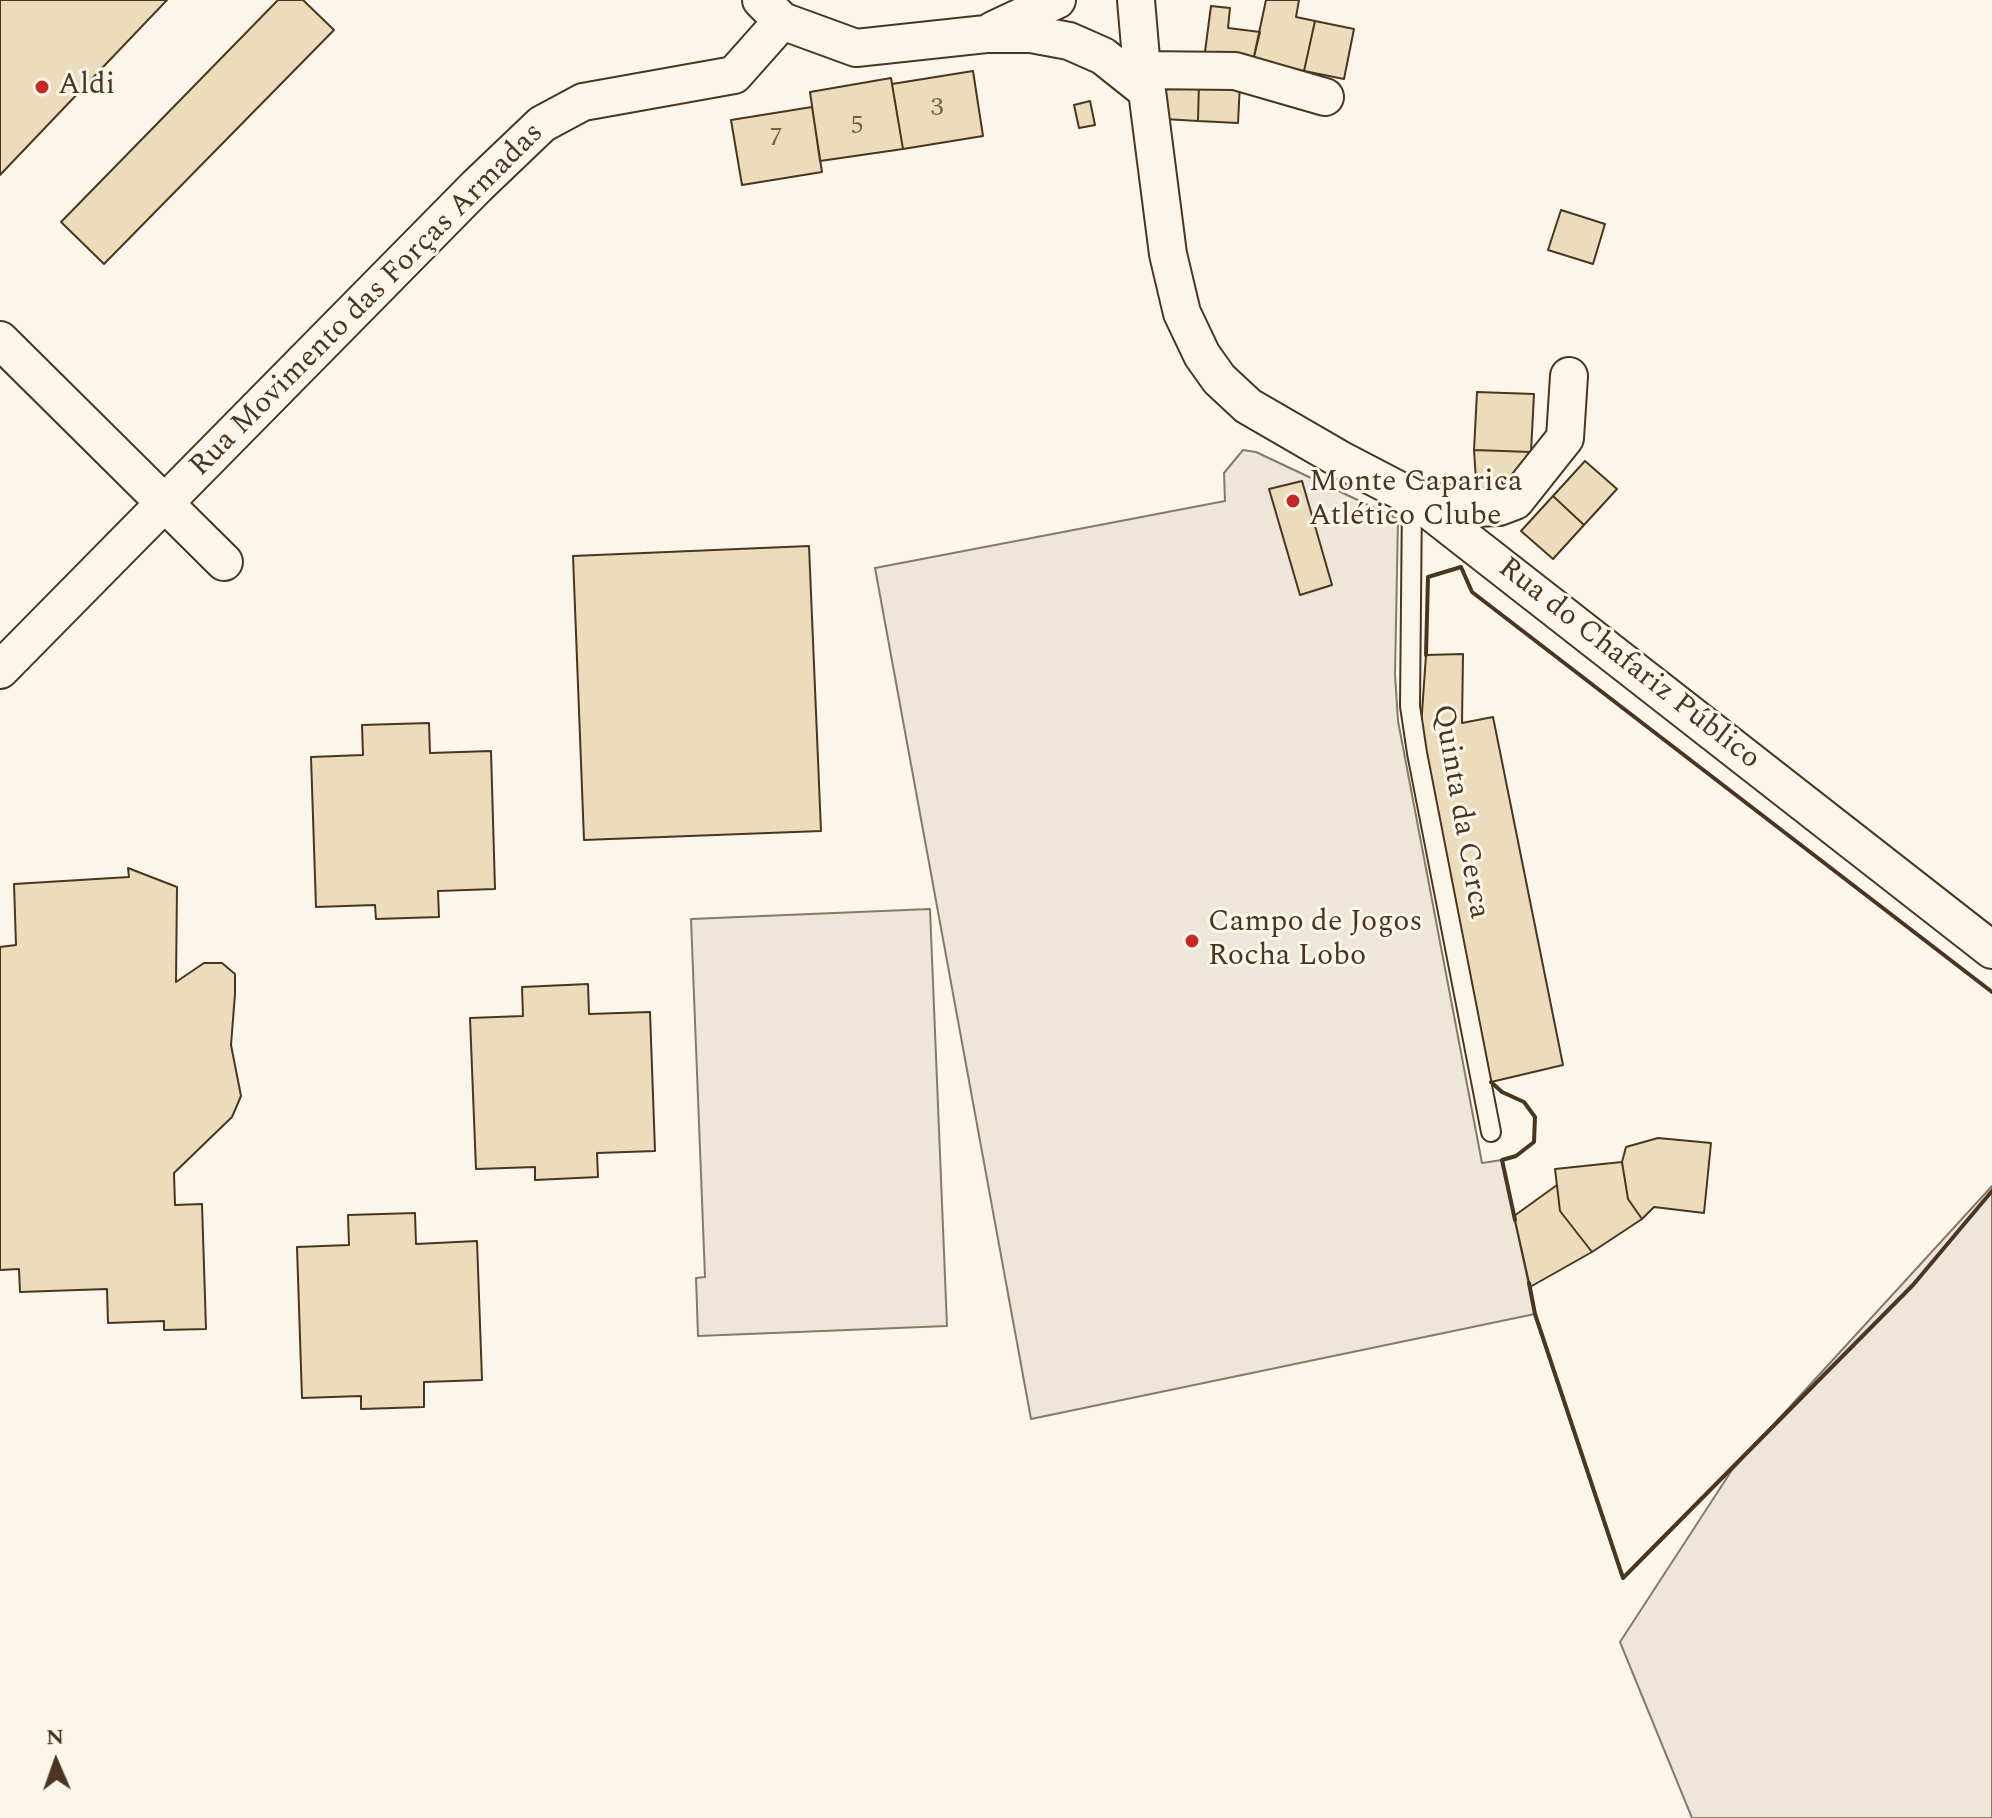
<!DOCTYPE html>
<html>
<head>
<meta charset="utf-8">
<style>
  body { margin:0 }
  #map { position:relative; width:1992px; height:1818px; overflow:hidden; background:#fbf6e9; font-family:Spectral,serif }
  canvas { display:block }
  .north { position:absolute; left:16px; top:1722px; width:80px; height:80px; -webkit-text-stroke:6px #fbf6e9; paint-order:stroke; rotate:358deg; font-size:22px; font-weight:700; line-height:32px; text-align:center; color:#4a3520 }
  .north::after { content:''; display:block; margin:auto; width:28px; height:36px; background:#4a3520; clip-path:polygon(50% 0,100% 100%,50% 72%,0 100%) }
</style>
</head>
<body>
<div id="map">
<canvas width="1992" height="1818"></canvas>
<div class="north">N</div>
</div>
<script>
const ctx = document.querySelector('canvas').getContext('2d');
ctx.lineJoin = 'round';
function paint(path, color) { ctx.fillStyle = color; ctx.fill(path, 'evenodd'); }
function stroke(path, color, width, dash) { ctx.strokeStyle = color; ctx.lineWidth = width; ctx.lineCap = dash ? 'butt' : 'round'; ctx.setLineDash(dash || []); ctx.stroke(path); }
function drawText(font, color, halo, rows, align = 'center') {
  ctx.font = font + ' Spectral,serif'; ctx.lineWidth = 6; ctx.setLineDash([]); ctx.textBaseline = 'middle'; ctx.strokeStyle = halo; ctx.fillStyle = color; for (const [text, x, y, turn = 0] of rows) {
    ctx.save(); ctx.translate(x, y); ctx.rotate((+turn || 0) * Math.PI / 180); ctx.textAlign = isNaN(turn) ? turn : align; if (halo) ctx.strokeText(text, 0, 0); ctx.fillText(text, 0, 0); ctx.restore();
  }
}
const green = new Path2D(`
  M1243 450 1256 452 1398 519 1395 674 1398 721 1482 1163 1502 1160 1535 1314 1031 1419 875 568 1225 501 1224 473Z
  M930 909 947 1326 698 1336 696 1278 705 1277 691 919Z
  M1992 1186V1818H1692L1620 1642 1732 1470Z`);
paint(green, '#ede6d9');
stroke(green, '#887966', 2);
const building = new Path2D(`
  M0 0H167L0 175Z
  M278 0H303L334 30 104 264 61 222Z
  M1266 0H1299L1296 17 1315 21 1304 71 1253 61Z
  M1211 6 1230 8 1228 28 1260 32 1253 61 1203 67Z
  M1315 21 1354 29 1344 79 1304 71Z
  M973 71 983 136 903 149 892 84Z
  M891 78 903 149 820 161 810 92Z
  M1167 79 1199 81 1198 121 1164 119Z
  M1199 81 1240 83 1238 123 1198 121Z
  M1090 101 1095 125 1079 128 1074 105Z
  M812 107 822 172 742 185 731 120Z
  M1561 210 1605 224 1593 264 1548 250Z
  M1477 392 1534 394 1531 452 1474 450Z
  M1474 450 1531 452V474L1502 479 1503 493 1477 495Z
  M1585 461 1617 489 1584 525 1553 496Z
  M1302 481 1332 585 1300 595 1269 489Z
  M1553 496 1584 525 1553 559 1521 531Z
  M809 546 821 831 584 840 573 556Z
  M1463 654 1462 723 1493 717 1563 1065 1491 1082 1421 727 1426 655Z
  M429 723 430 753 491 751 495 889 438 891 439 917 376 919 375 905 316 907 311 757 363 755 362 725Z
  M128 868 177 887 176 982 204 963H222L235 974V994L231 1045 241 1096 232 1117 174 1173 175 1205 202 1204 206 1329 164 1330V1321L108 1323 107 1289 20 1292 19 1269 0 1270V947L16 945 14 884 129 877Z
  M588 984 589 1014 650 1012 655 1151 597 1153 598 1177 535 1180V1167L476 1169 470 1018 523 1016 522 987Z
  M1658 1138 1711 1143 1704 1213 1654 1207 1642 1219 1628 1199 1622 1162 1626 1147Z
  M1622 1162 1628 1199 1642 1219 1592 1252 1560 1211 1555 1169Z
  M1557 1185 1560 1211 1592 1252 1530 1287 1514 1216Z
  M415 1213 416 1244 477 1241 482 1380 424 1382V1407L361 1409V1396L302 1398 297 1247 349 1245 348 1215Z`);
paint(building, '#ecdcbc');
stroke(building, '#4a3520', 2);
const lane = new Path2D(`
  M1412 498 1410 706 1417 753 1491 1132`);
const street = new Path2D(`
  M761 0 782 21 856 48 986 34H1031L1069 41 1103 56 1147 91
  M1136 0 1142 70 1147 91 1168 254 1182 313 1202 355 1219 379 1248 406 1343 461 1412 497 1992 950
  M993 30 1057 0
  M1142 70 1235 71 1325 97
  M0 340 224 562
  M1421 499 1474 508 1499 507 1515 501 1565 438 1569 376
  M0 670 477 186 542 124 583 102 734 75 782 21`);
stroke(lane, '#4a3520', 22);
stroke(street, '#4a3520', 40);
stroke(lane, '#fbf6e9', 18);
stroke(street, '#fbf6e9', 36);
stroke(new Path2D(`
  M1426 655 1428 577 1461 567 1472 592 1992 992
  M1491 1082 1502 1092 1524 1102 1535 1117 1534 1142 1516 1156 1502 1160 1515 1220
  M1529 1283 1535 1314 1623 1578 1913 1285 1992 1191`), '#4a3520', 4);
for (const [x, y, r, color] of [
  [42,87,8,"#c62828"],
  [1293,501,8,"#c62828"],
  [1192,941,8,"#c62828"]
]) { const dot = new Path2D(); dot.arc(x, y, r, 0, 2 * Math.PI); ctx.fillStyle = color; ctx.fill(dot); stroke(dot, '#fbf6e9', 3); }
drawText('26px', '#725f47', null, [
  ["3",937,110],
  ["5",857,128],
  ["7",776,140]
]);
drawText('30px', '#4a3520', '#fbf6e9', [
  ["Aldi",58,87],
  ["Monte Caparica",1309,484],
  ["Atlético Clube",1309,518],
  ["Campo de Jogos",1208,924],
  ["Rocha Lobo",1208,958]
], 'left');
drawText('30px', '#4a3520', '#fbf6e9', [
  ["Rua Movimento das Forças Armadas",368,301,-45],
  ["Rua do Chafariz Público",1628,665,38],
  ["Quinta da Cerca",1459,812,80]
]);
</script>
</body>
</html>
